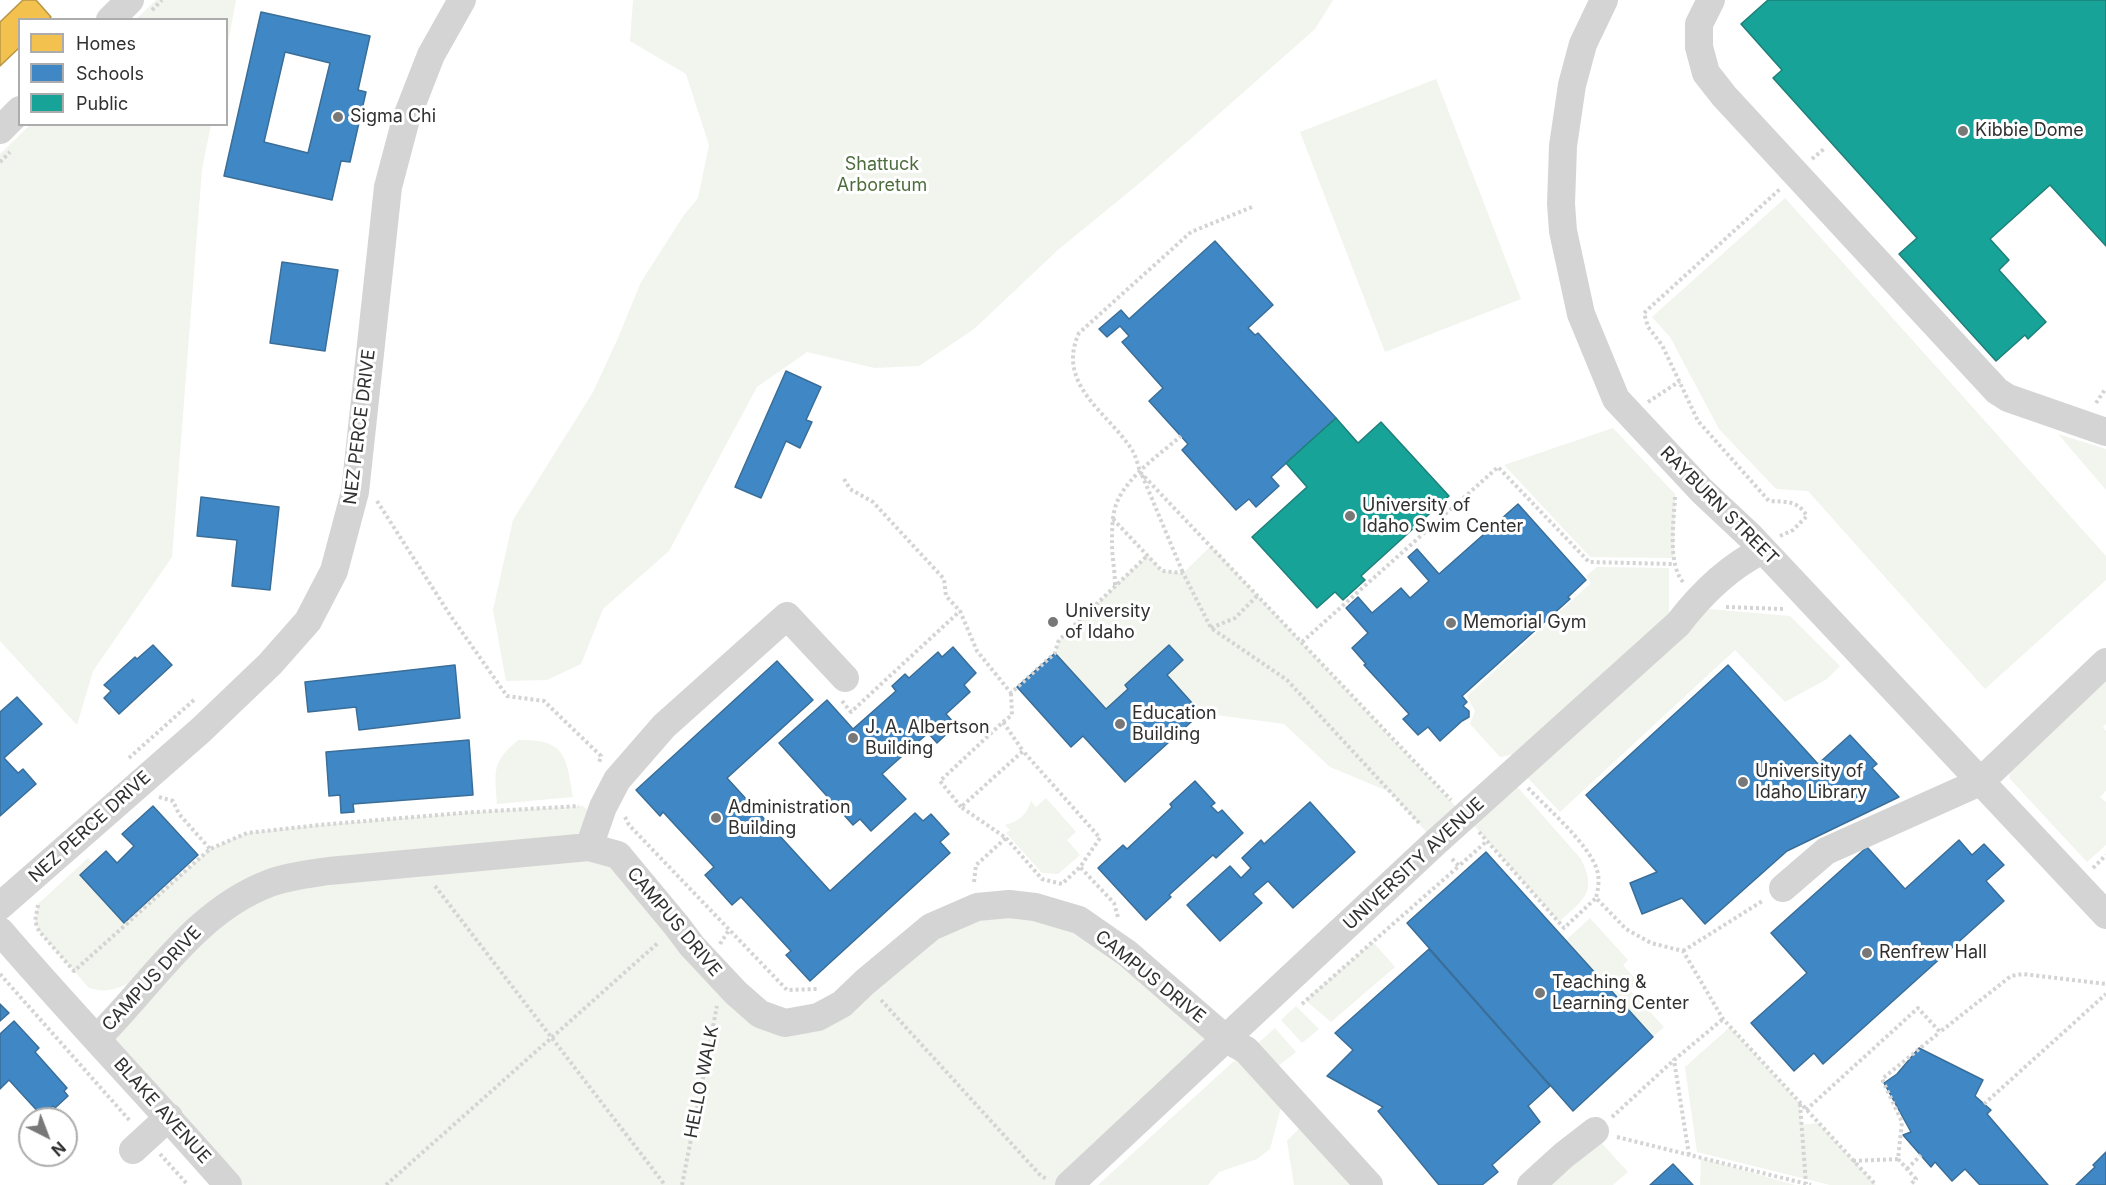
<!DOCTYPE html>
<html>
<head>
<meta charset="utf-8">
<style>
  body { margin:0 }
  #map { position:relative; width:2106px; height:1185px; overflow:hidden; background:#fff; font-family:Inter,sans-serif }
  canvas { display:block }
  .legend { position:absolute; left:18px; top:18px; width:210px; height:108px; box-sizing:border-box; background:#fff; border:2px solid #acacac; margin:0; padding:8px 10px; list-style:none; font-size:18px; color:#303030 }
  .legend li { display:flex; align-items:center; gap:12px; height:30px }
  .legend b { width:30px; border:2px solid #acacac }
  .north { position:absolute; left:18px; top:1107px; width:60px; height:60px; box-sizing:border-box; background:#fff; border:2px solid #acacac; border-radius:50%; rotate:138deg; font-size:16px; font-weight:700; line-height:24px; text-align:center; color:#303030 }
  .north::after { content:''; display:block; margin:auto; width:21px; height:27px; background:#787878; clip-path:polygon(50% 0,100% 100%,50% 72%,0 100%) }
</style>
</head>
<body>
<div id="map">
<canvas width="2106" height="1185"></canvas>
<ul class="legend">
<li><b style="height:16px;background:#f2c14e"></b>Homes</li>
<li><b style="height:16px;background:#3f88c5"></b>Schools</li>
<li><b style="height:16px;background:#17a398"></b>Public</li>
</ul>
<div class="north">N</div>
</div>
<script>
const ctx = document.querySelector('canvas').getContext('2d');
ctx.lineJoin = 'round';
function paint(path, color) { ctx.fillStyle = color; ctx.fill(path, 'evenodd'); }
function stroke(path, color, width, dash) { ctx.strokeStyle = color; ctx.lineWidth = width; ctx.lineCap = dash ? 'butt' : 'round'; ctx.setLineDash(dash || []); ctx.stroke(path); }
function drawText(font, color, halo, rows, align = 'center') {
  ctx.font = font + ' Inter,sans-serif'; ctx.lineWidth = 6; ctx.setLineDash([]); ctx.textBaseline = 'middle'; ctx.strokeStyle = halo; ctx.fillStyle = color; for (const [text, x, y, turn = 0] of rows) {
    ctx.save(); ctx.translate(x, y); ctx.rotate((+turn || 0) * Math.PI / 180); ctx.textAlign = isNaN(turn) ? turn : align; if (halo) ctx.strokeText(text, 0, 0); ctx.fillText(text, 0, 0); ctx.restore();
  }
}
paint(new Path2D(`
  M156 0H236L227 48 226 20 136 19Z
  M633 0H1333L1315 29 1211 121 1141 182 1059 249 974 329 919 366 875 368 807 352 757 387 669 551 603 609 581 664 547 680 506 681 493 610 513 520 593 392 618 338 641 282 684 215 698 198 709 145 686 74 630 41Z
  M1436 79 1521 299 1385 352 1300 132Z
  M30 125H211L202 169 172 557 93 671 77 725 0 641V154Z
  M1785 198 2106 556V580L1985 689 1808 491 1776 489 1719 429 1670 337 1652 317Z
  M1613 428 1675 494 1674 558 1590 557 1504 465Z
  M2058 434 2106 449V490Z
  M1211 546 1459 810 1430 836 1390 792 1330 767 1284 724 1201 713 1167 675 1169 645 1125 685 1128 689 1106 709 1055 653 1058 642 1064 635 1148 555 1162 571 1183 573Z
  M1597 567 1669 568V617L1520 753 1500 757 1470 724 1475 711 1467 696 1591 583 1586 576Z
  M1709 609 1790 616 1840 666 1827 679 1785 702 1735 650 1560 812 1525 775Z
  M2106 673V724L2103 727 2106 731V791L2100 797 2106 802V845L2087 862 2010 779 2009 769Z
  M518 740C566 739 566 756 573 797L497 804C495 771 491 763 518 740Z
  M1514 783 1581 859C1598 892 1583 900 1559 922L1470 821Z
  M1046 798 1076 832 1067 840 1080 855 1058 874 1042 873 1006 833 1010 830 1005 825C1019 821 1026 816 1031 801L1036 807Z
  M583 806 590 812 576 838 309 862 125 985C112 991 102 992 89 988L39 931 35 921 38 904 88 858 93 864 80 876 124 923 210 849 247 833 319 825 475 812Z
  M589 847 760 1013 818 1017 931 927 1035 907 1226 1039 1069 1185H228L97 1038 247 893Z
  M1590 918 1628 960 1623 965 1638 982 1630 990 1664 1027 1653 1037 1565 941Z
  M1373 942 1395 967 1331 1022 1305 1000Z
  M1296 1006 1319 1029 1302 1043 1281 1020Z
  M1730 1027 1800 1104 1801 1125 1818 1123 1876 1185H1830L1697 1152 1685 1067Z
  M1275 1028 1296 1052 1277 1067 1257 1044Z
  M1246 1050 1282 1104 1270 1149 1257 1159 1219 1172 1208 1185H1098Z
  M1308 1119 1369 1185H1294L1287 1141Z
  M1597 1138 1628 1172 1613 1185H1547Z
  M1701 1158 1795 1185H1700Z`), '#f1f5ed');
const homes = new Path2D(`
  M23 0H36L51 17 48 20H20V47L0 66V22Z`);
paint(homes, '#f2c14e');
stroke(homes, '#b89645', 1.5);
const schools = new Path2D(`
  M261 12 370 36 358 90 366 92 350 162 341 161 332 200 224 176ZM285 52 330 63 308 153 264 142Z
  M1215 241 1273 305 1248 328 1255 335 1258 333 1336 418 1271 477 1279 486 1256 507 1249 499 1236 510 1182 450 1188 444 1149 401 1163 388 1122 342 1129 336 1120 326 1107 337 1099 329 1121 310 1129 319Z
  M282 262 338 270 325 351 270 343Z
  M786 371 821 387 806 420 812 422 800 448 786 441 761 498 735 487Z
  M201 497 279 507 270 590 232 586 237 540 197 536Z
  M1518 504 1586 580 1568 597 1570 599 1462 696 1467 702 1463 706 1469 711V717L1462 721 1440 741 1428 727 1418 735 1403 719 1409 714 1364 665 1366 664 1352 648 1368 633 1346 608 1358 597 1372 613 1401 588 1410 598 1429 581 1408 557 1417 549 1439 574Z
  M153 645 172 665 119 714 104 698 111 691 104 685 135 657 137 659Z
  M1169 645 1183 660 1167 675 1201 713 1125 782 1083 736 1071 747 1017 687 1055 653 1106 709 1128 689 1125 685Z
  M953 647 976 673 964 685 970 692 946 714 956 725 937 743 928 733 882 774 906 799 871 831 860 819 853 825 779 743 827 700 853 729 896 691 892 686 905 674 909 678 938 652 942 657Z
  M777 661 813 700 727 778 830 891 915 813 923 821 931 814 949 834 940 842 950 853 810 981 786 955 791 951 741 897 732 905 705 875 714 867 663 812 660 816 636 790Z
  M455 665 460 718 359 730 356 707 308 712 305 682Z
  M1728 665 1818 764 1850 735 1877 764 1872 768 1899 797 1787 851 1705 924 1682 898 1642 914 1630 883 1657 872 1586 795Z
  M17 697 42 724 4 758 18 773 23 769 36 784 0 816V712Z
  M469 740 473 795 353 804 354 812 341 813 340 795 329 796 326 752Z
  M1195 781 1215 803 1211 806 1218 813 1222 810 1243 833 1216 858 1213 855 1169 895 1171 897 1146 920 1098 868 1123 845 1127 849 1172 807 1170 804Z
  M1310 802 1355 852 1293 908 1268 881 1253 894 1262 903 1220 941 1187 905 1230 866 1241 878 1251 868 1242 858 1261 840 1264 844Z
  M153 806 198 855 124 923 80 875 106 851 117 863 134 846 122 834Z
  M1959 840 1972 855 1984 844 2004 865 1986 881 2004 901 1823 1064 1814 1053 1794 1071 1751 1023 1807 973 1771 933 1867 847 1905 889Z
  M1486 852 1653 1037 1573 1111 1407 923Z
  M1429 949 1550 1086 1528 1106 1540 1122 1492 1165 1498 1172 1482 1185H1439L1378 1111 1383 1107 1327 1076 1353 1050 1335 1033Z
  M0 1004 9 1013 0 1021Z
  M14 1021 39 1048 35 1052 67 1088 64 1091 68 1096 55 1108 53 1106 42 1116 9 1080 0 1089V1034Z
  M1919 1048 1983 1080 1975 1096 1991 1110 1987 1114 2048 1185H1980L1965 1169 1952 1181 1935 1162 1931 1167 1903 1135 1911 1132 1884 1083 1897 1074Z
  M2106 1152V1185H2076L2095 1167 2093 1165Z
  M1673 1164 1693 1185H1650Z`);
paint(schools, '#3f88c5');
stroke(schools, '#3a6e98', 1.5);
const public = new Path2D(`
  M1768 0H2106V246L2050 185 1990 239 2009 260 1999 270 2046 322 2028 339 2025 335 1996 361 1899 254 1917 238 1773 78 1782 70 1741 24Z
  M1336 418 1358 443 1381 422 1449 496 1361 576 1365 580 1343 600 1335 592 1317 608 1252 537 1307 487 1286 463Z`);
paint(public, '#17a398');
stroke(public, '#1e8079', 1.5);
stroke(new Path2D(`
  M152 10 162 0
  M1812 159 1825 148
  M0 162 10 152
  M1252 207 1191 232 1079 333C1055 385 1109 413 1132 450 1136 456 1138 465 1140 472L1451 800
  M1648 402 1680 381
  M2096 403 2106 388
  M1142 475 1183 573
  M844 479 850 489 873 502 944 579 946 596 960 611 977 651 1011 693 1055 653 1058 642 1064 635 1148 555
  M1675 497C1674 521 1667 565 1684 583
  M377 501 450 615 507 696 544 701 601 756 599 763
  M1113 519 1162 571 1183 573 1211 628 1287 680 1421 825
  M1780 536 1793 530 1807 516C1797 500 1787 502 1769 501L1698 421 1662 345 1648 327 1644 313 1780 189
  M1115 585C1115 571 1112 557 1112 543 1112 531 1112 514 1117 502 1129 475 1159 455 1181 436
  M1726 607 1784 609
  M1211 628 1235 618 1257 596
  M1302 642 1498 467 1589 562 1673 564
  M842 701 851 712 960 611
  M1003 722 1012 715 1011 693
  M129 758 195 699
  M1528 788C1547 808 1589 844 1597 870 1600 879 1598 889 1596 898L1626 929 1651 943 1683 951 1723 1019 1876 1185
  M159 797 173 801 179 814 210 849
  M961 807 940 781 1003 722 1023 751
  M625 817 629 825 787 990 817 989
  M1479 832 1564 928 1596 898
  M1006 838 1042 879 1062 884 1080 867
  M1452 859 1459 866 1487 841
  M2093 868 2106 855
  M974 882 976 865 1006 838 961 807 1023 751 1100 838 1080 867 1114 903 1118 917
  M435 886 665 1185
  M38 905 35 921 39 931 74 971 210 849 247 833 319 825 475 812 579 806
  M720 944 729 930
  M1683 951 1764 900
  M0 974 131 1122
  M881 1000 1041 1176 1047 1179
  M1302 1004 1459 866
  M1800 1104 1806 1184
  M1984 1104 2106 994
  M1806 1110 1918 1008 1940 1032 2011 976 2023 974 2106 984
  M1612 1117 1674 1060
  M1617 1137 1811 1185
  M160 1154 188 1185
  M1689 1155 1674 1060 1723 1019
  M1898 1159 1916 1179 1910 1185
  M1853 1161 1898 1159 1902 1122 1882 1079 1940 1032
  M1907 1169 1921 1155
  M386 1185 659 942
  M682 1185 717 1006`), '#d4d4d4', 4, [3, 3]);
stroke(new Path2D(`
  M1604 0 1583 44 1572 85 1563 146 1561 204 1563 231 1581 314 1616 399 1702 491 1751 537 2106 915
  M1711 0 1699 24V47L1706 73 1724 96 1997 391 2008 398 2106 432
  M110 20 130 0
  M0 130 20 110
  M589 847 603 807 617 780 664 726 787 616 845 678
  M1783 888 1826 851 1980 782 2106 662
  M0 906 201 730 270 664 308 621 334 571 355 492 388 187 406 119 431 55 462 0
  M0 931C74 1017 153 1099 228 1185
  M97 1038C152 984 195 911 270 883 289 876 309 874 329 871L589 847 618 855 677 926 692 946 736 993 760 1014 785 1023 818 1017 842 1004 865 982 931 927 977 907 1009 904 1035 907 1079 920 1128 954 1226 1039 1246 1050 1369 1185
  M133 1150 169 1117
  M1069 1185 1436 842 1678 624C1701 594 1728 567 1763 550
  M1531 1185 1564 1155 1595 1131`), '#d4d4d4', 28);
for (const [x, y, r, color] of [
  [338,117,6,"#787878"],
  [1963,131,6,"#787878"],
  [1350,516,6,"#787878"],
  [1053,622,6,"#787878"],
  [1451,623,6,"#787878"],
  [1120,724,6,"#787878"],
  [853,738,6,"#787878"],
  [1743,782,6,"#787878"],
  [716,818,6,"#787878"],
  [1867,953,6,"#787878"],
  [1540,993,6,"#787878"]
]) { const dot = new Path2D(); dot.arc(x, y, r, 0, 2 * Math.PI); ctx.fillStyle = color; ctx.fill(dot); stroke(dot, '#fff', 2); }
drawText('18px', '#303030', '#fff', [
  ["Sigma Chi",350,117],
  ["Kibbie Dome",1975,131],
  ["University of",1362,506],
  ["Idaho Swim Center",1362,527],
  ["University",1065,612],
  ["of Idaho",1065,633],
  ["Memorial Gym",1463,623],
  ["Education",1132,714],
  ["Building",1132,735],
  ["J. A. Albertson",865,728],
  ["Building",865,749],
  ["University of",1755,772],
  ["Idaho Library",1755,793],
  ["Administration",728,808],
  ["Building",728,829],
  ["Renfrew Hall",1879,953],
  ["Teaching &",1552,983],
  ["Learning Center",1552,1004]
], 'left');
drawText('18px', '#4e6d3c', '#fff', [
  ["Shattuck",882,165],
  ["Arboretum",882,186]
]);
drawText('18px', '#303030', '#fff', [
  ["NEZ PERCE DRIVE",360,427,-83],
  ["RAYBURN STREET",1719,506,45],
  ["NEZ PERCE DRIVE",90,827,-42],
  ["UNIVERSITY AVENUE",1414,864,-43],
  ["CAMPUS DRIVE",674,922,50],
  ["CAMPUS DRIVE",1150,977,39],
  ["CAMPUS DRIVE",152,979,-47],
  ["HELLO WALK",702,1082,-79],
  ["BLAKE AVENUE",162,1111,48]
]);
</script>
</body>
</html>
